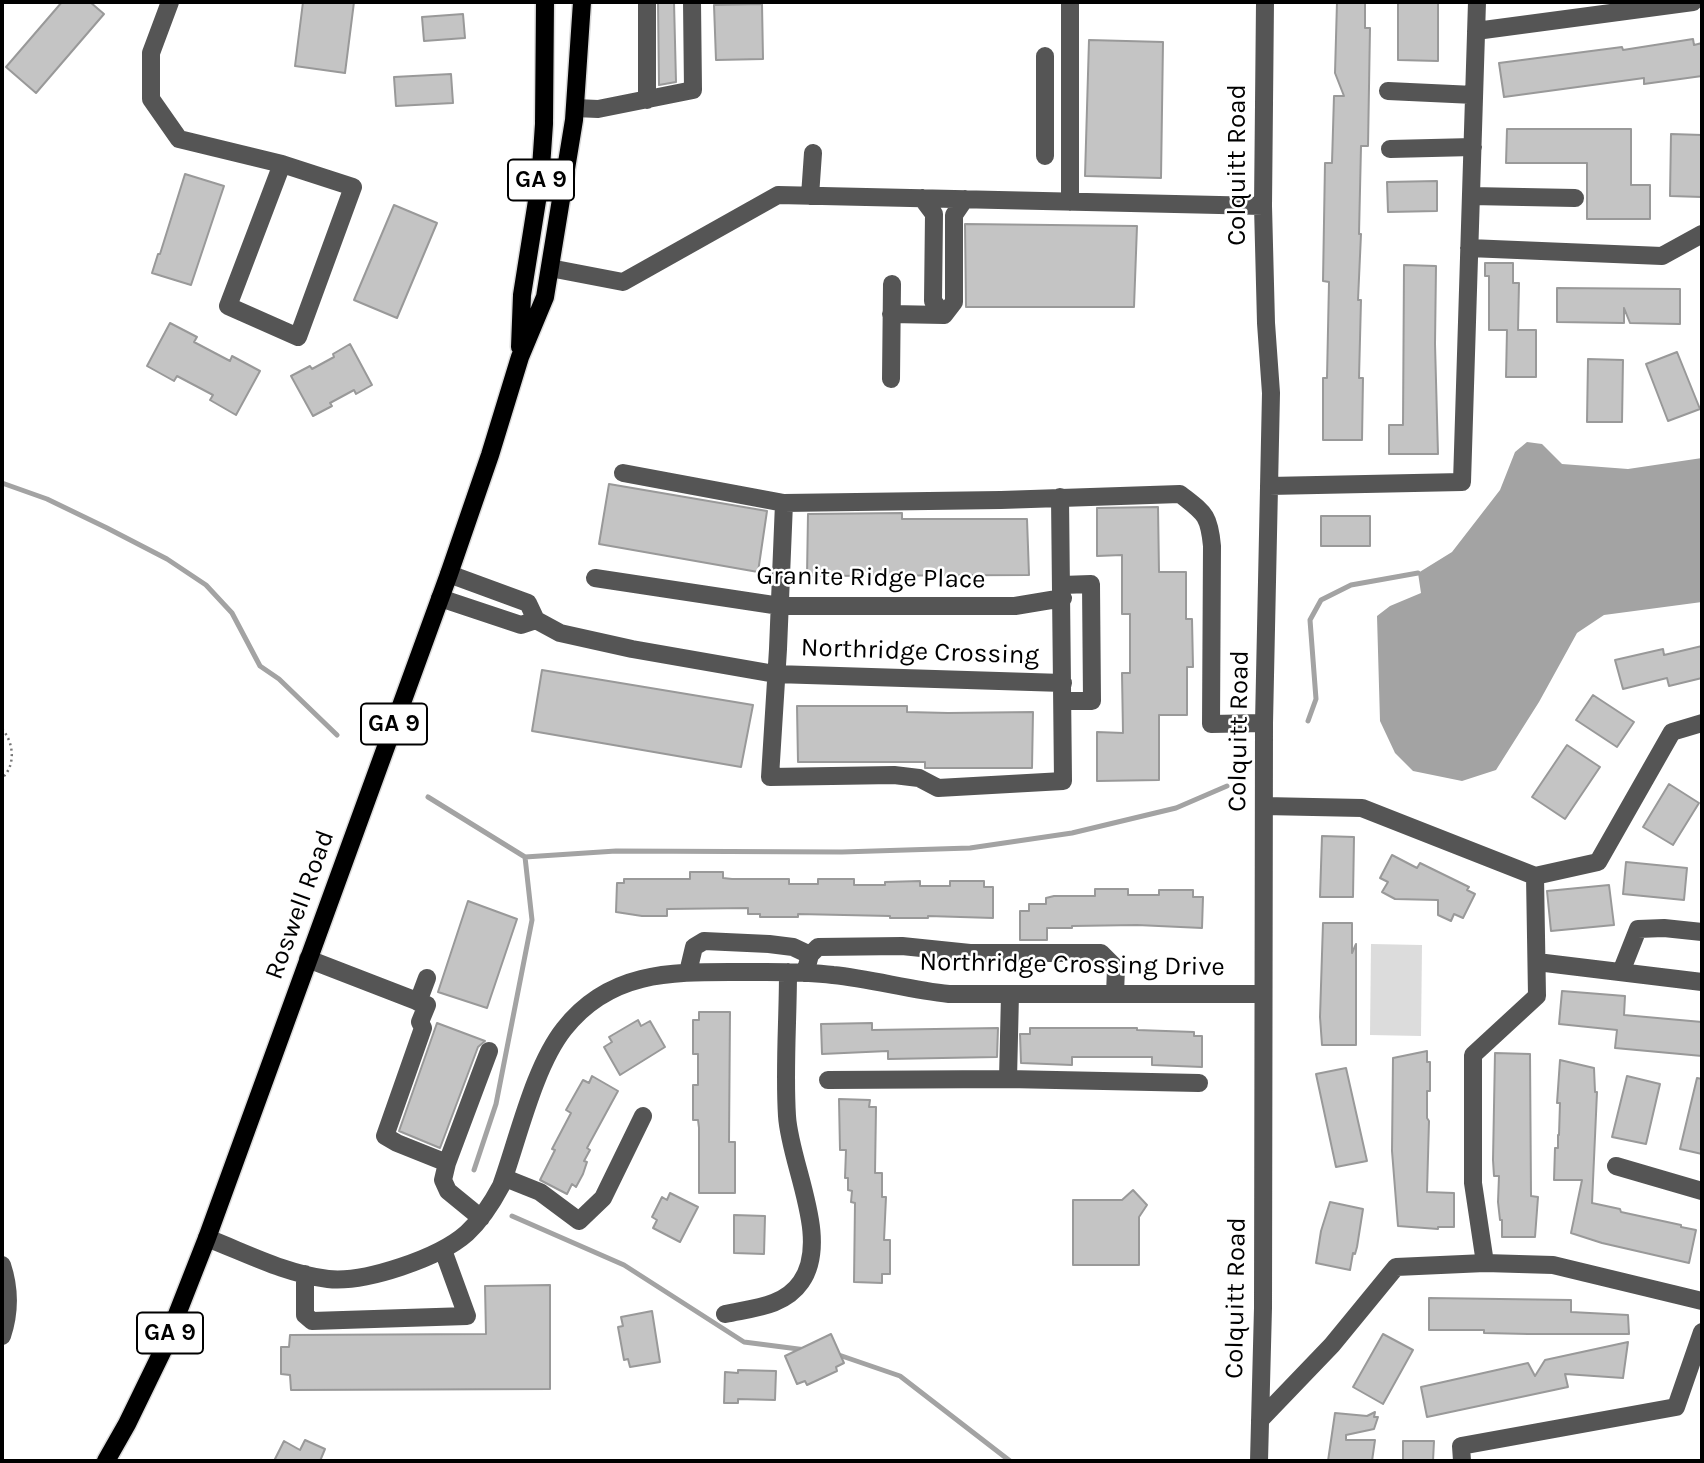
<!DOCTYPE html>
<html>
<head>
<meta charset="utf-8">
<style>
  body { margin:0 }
  #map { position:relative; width:1704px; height:1463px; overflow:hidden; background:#fff; font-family:Karla,sans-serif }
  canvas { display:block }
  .frame { position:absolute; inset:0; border:4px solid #000; pointer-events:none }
</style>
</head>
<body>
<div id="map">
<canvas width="1704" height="1463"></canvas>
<div class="frame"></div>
</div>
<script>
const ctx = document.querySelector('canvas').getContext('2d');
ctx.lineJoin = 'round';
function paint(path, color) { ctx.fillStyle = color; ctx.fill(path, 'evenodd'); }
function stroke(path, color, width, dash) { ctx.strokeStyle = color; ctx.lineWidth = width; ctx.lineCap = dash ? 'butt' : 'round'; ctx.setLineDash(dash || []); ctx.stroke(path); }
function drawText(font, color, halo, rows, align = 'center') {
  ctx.font = font + ' Karla,sans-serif'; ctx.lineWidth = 5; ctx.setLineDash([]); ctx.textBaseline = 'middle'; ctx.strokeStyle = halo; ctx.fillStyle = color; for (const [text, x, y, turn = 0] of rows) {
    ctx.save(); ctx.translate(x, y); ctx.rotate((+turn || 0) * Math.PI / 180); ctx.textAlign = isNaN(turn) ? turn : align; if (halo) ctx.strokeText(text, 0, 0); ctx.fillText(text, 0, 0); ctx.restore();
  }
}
paint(new Path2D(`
  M1371 944 1422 945 1421 1036 1370 1035Z`), '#dcdcdc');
paint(new Path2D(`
  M1527 442 1542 444 1562 464 1628 469 1702 458V602L1604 615 1577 633 1539 702 1496 770 1462 781 1413 771 1395 753 1380 721 1377 616 1390 606 1421 593 1418 573 1452 552 1500 490 1515 452Z`), '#a3a3a3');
stroke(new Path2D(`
  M2 483 47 499 107 528 167 559 206 585 232 613 260 666 279 679 337 735
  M1308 721 1316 699 1310 620 1321 600 1351 585 1418 573
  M428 797 525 857 616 851 842 852 970 848 1072 833 1176 808 1227 786
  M474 1170 496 1104 532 920 525 857
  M512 1216 624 1265 744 1342 806 1350
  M836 1354 900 1376 1010 1461`), '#a3a3a3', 5);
const building = new Path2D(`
  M62 2H90L104 14 36 93 6 67Z
  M303 2H354L345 73 295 66Z
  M658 2H674L676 82 659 85Z
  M1337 2H1365V28H1370L1368 146H1361L1359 234H1361L1358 300H1361L1359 378H1363L1362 440H1323V378H1327L1329 282 1323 281 1325 163H1332L1334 96H1344L1335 73Z
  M1398 2H1438V61L1398 60Z
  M762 4 763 59 716 60 714 5Z
  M463 14 465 38 424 41 422 17Z
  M1693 39 1694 45 1702 43V76L1644 84V78L1504 97 1499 63 1622 47 1623 50Z
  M1089 40 1163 42 1161 178 1085 176Z
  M451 74 453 103 396 106 394 77Z
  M1507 129H1631V185H1650V219H1587V163H1506Z
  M1671 134 1702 135V197L1670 196Z
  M185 174 224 186 191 285 152 273 158 254H160Z
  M1437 181V211L1388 212 1387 182Z
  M394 205 437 223 397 318 354 300Z
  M965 224 1137 226 1134 307H966Z
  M1485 263H1513V283H1519L1518 330H1536V377H1506L1507 330H1489V276H1485Z
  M1404 265 1436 266 1435 344 1438 454H1389V425H1403Z
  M1557 288 1680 289V324L1630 323 1624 308V323L1557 322Z
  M170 323 197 337 194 342 230 361 232 356 260 371 236 415 210 400 213 395 177 376 174 381 147 366Z
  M350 344 372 385 356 394 354 390 330 403 332 406 313 416 291 376 310 366 312 369 334 357 333 354Z
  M1677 352 1700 409 1668 421 1646 364Z
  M1588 359 1623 360 1622 422H1587Z
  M609 484 767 511 758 572 599 544Z
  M1158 507 1159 572H1186V619H1192L1193 667H1187V715H1159V780L1097 781V732L1123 733 1122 673H1130V614H1122V555L1097 556V508Z
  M902 513V519H1027L1029 575 807 576 808 514Z
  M1321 516H1370V546H1321Z
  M1702 646V678L1669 686 1667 678 1623 689 1615 660 1663 649 1664 655Z
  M542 670 753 705 741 767 532 731Z
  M1593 695 1634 722 1617 747 1576 720Z
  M797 706H907V712L948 713 1033 712 1032 768H925V762H798Z
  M1567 745 1600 767 1565 819 1532 797Z
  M1669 784 1699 803 1673 845 1643 827Z
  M1322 836 1354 837 1353 897H1320Z
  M1392 855 1417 868 1420 863 1469 887 1467 890 1475 894 1463 918 1454 914 1451 921 1438 915V900L1395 899 1382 892 1388 882 1380 878Z
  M1626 862 1687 868 1684 900 1623 894Z
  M690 872H723V878L732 879H789V884H818V879H854V885H885V882L920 881V886H950V881H984V887H993V918L928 916V918H890V916L798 914V917H760V914H748V908L667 909V916H642L616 912 617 883H624V879H690Z
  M1609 885 1614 925 1551 931 1547 891Z
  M1095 889H1128V895H1159V890H1193V897H1203L1202 928 1137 925 1072 926V928H1047V940H1020V911H1029V904H1046V898L1054 896H1095Z
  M468 901 517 919 487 1008 438 992Z
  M1323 923H1352V953L1356 944V1045H1322L1320 1017Z
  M1562 991 1625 996 1624 1015 1702 1022V1056L1615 1048 1617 1030 1559 1024Z
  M699 1012H730L729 1142H735V1193H699V1128L698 1120H693V1085H698V1054H693V1020H699Z
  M638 1020 641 1026 650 1021 665 1047 620 1075 604 1047 612 1042 609 1037Z
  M437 1023 485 1041 478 1047 440 1148 399 1131Z
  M872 1023V1030L998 1028 997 1057 888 1059V1051L822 1054 821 1024Z
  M1030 1028H1137V1030L1194 1032V1036H1202V1067L1152 1065V1057H1072V1065L1021 1063 1020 1034H1030Z
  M1427 1051V1062H1430V1091H1427V1118L1429 1121 1427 1192 1454 1193V1227H1438V1229L1398 1226 1392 1151 1393 1058Z
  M1495 1053 1530 1054 1531 1196 1538 1197 1535 1237H1502V1220H1500L1498 1202 1499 1176H1494L1493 1160Z
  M1560 1060 1594 1068 1595 1092H1597L1592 1203 1620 1209 1621 1212 1681 1225V1227L1696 1230 1689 1263 1602 1243 1571 1233 1582 1180H1554L1555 1148H1558V1135H1559L1560 1103H1557Z
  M1346 1068 1367 1161 1336 1167 1316 1074Z
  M592 1076 618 1091 587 1148 590 1150 584 1161 587 1162 583 1174 576 1187 572 1184 567 1194 540 1180 555 1150 552 1149 571 1113 566 1110 583 1080 589 1083Z
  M1627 1076 1660 1084 1646 1144 1612 1137Z
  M1697 1078 1702 1079V1154L1680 1149Z
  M839 1099 870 1100 869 1107H876L875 1173H882V1197H886L884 1240H890V1274H882V1283L854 1282 855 1203 851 1202 852 1191 848 1190V1178H845L846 1150H840Z
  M1133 1190 1147 1205 1139 1217V1265H1073V1200H1122Z
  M670 1193 698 1207 680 1242 653 1228 657 1220 652 1217 662 1197 667 1200Z
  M1330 1202 1363 1209 1357 1247 1355 1254 1353 1253 1350 1270 1316 1263 1321 1231Z
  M734 1215 765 1216 764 1254 734 1253Z
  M550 1285V1389L291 1390 290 1375 281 1374V1347H289L290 1335 486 1334 485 1286Z
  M1429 1298 1571 1300V1312L1628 1315 1629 1334H1528L1484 1333V1330H1429Z
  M652 1311 660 1362 630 1367 628 1359 624 1360 618 1327 623 1326 621 1317Z
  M831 1334 844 1363 836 1367 837 1371 807 1385 805 1381 797 1384 785 1356Z
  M1383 1334 1413 1350 1383 1404 1353 1387Z
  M1628 1342 1623 1378 1565 1374 1568 1387 1427 1417 1421 1387 1528 1363 1535 1376 1545 1360Z
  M738 1370 776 1371 775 1400 738 1399V1403H724L725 1372 738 1373Z
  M1375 1412 1374 1417H1378L1374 1429 1346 1435V1440H1375L1372 1461H1328L1335 1413 1367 1416Z
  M305 1440 325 1449 320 1461H274L284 1441 300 1450Z
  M1403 1441H1434L1433 1461H1403Z`);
paint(building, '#c4c4c4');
stroke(building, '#999', 2);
const major = new Path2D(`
  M520 347 522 295 540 182 544 124 545 2
  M106 1461 127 1424 163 1350 207 1238 449 574 490 455 520 357 545 297 574 120 582 2`);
stroke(major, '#dbdbdb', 21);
stroke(new Path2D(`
  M2 729C14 742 16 766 2 778`), '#777', 2.5, [2, 3.5]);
stroke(new Path2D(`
  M170 2 151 53V99L179 139 282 164 353 187 298 337 228 306 282 164
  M647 2V100
  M1070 2V202
  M1476 31 1693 2
  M1045 56V156
  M1388 91 1474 95
  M575 108 598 109 693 90 692 2
  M1390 149 1473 147
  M810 196 813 153
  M1471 196 1575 198
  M922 198 934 214 933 301 944 315
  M1469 248 1662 256 1702 234
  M550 268 623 282 778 195 1263 206
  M891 314 944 315
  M944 315 954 302V215L965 199
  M891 379 892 284
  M623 473 784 503
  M1269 486 1462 482 1477 2
  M1060 497 1063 781 938 788 919 778 894 775 770 777 778 649 784 503 1001 500 1180 494C1204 513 1209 514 1212 546L1211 724 1264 723
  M449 574 528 603 536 620 560 633 632 649 775 674 1063 683
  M595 578 780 606H1015L1063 598
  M1062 585 1091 584 1092 701H1063
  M440 598 521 625 536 620
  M1264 806 1362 808 1535 876 1598 862 1672 732 1702 723
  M308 959 427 1005 420 1022 423 1028 385 1136 397 1143 447 1163 489 1051
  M1537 962 1702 982
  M688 972 694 947 704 941 769 944 793 947 810 955
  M1621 972 1638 929 1664 928 1702 932
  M805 973 810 955 818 947 902 946 970 953H1101L1116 968 1115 994
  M418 1002 427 978
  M1008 1079 1199 1083
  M828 1080 1008 1079 1010 994
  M447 1163 443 1180 448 1191 481 1218
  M1616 1166 1702 1191
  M505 1178 540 1192 579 1221 603 1198 643 1116
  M207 1238C246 1253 286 1274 328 1279 365 1283 439 1258 467 1233 481 1220 492 1203 501 1186 518 1139 534 1067 564 1029 611 969 675 972 743 972 773 972 804 971 833 975 872 979 910 990 949 994H1263
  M1485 1263 1473 1183V1055L1537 996 1535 876
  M2 1265C10 1289 10 1312 2 1336
  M305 1274V1315L312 1321 467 1316 443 1250
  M725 1314C752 1308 784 1307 801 1282 831 1239 790 1165 787 1116 784 1069 788 1020 788 972
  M1260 1420 1332 1345 1396 1267 1485 1263 1553 1265 1702 1301
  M1259 1461 1263 1308 1264 723 1271 393 1266 323 1263 206 1265 2
  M1462 1461 1461 1446 1676 1407 1702 1332`), '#555', 18);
stroke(major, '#000', 18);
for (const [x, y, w] of [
  [541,180,66],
  [394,724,66],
  [170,1333,66]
]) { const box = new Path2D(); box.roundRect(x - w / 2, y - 20.5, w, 41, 5); ctx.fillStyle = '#fff'; ctx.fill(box); stroke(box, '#000', 2); }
drawText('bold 24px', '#000', null, [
  ["GA 9",541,180],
  ["GA 9",394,724],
  ["GA 9",170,1333]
]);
drawText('26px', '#000', '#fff', [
  ["Colquitt Road",1238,165,-90],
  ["Granite Ridge Place",871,578,1],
  ["Northridge Crossing",920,652,2],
  ["Colquitt Road",1239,731,-89],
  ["Roswell Road",300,905,-70],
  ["Northridge Crossing Drive",1072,965,1],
  ["Colquitt Road",1236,1298,-89]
]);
</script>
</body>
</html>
